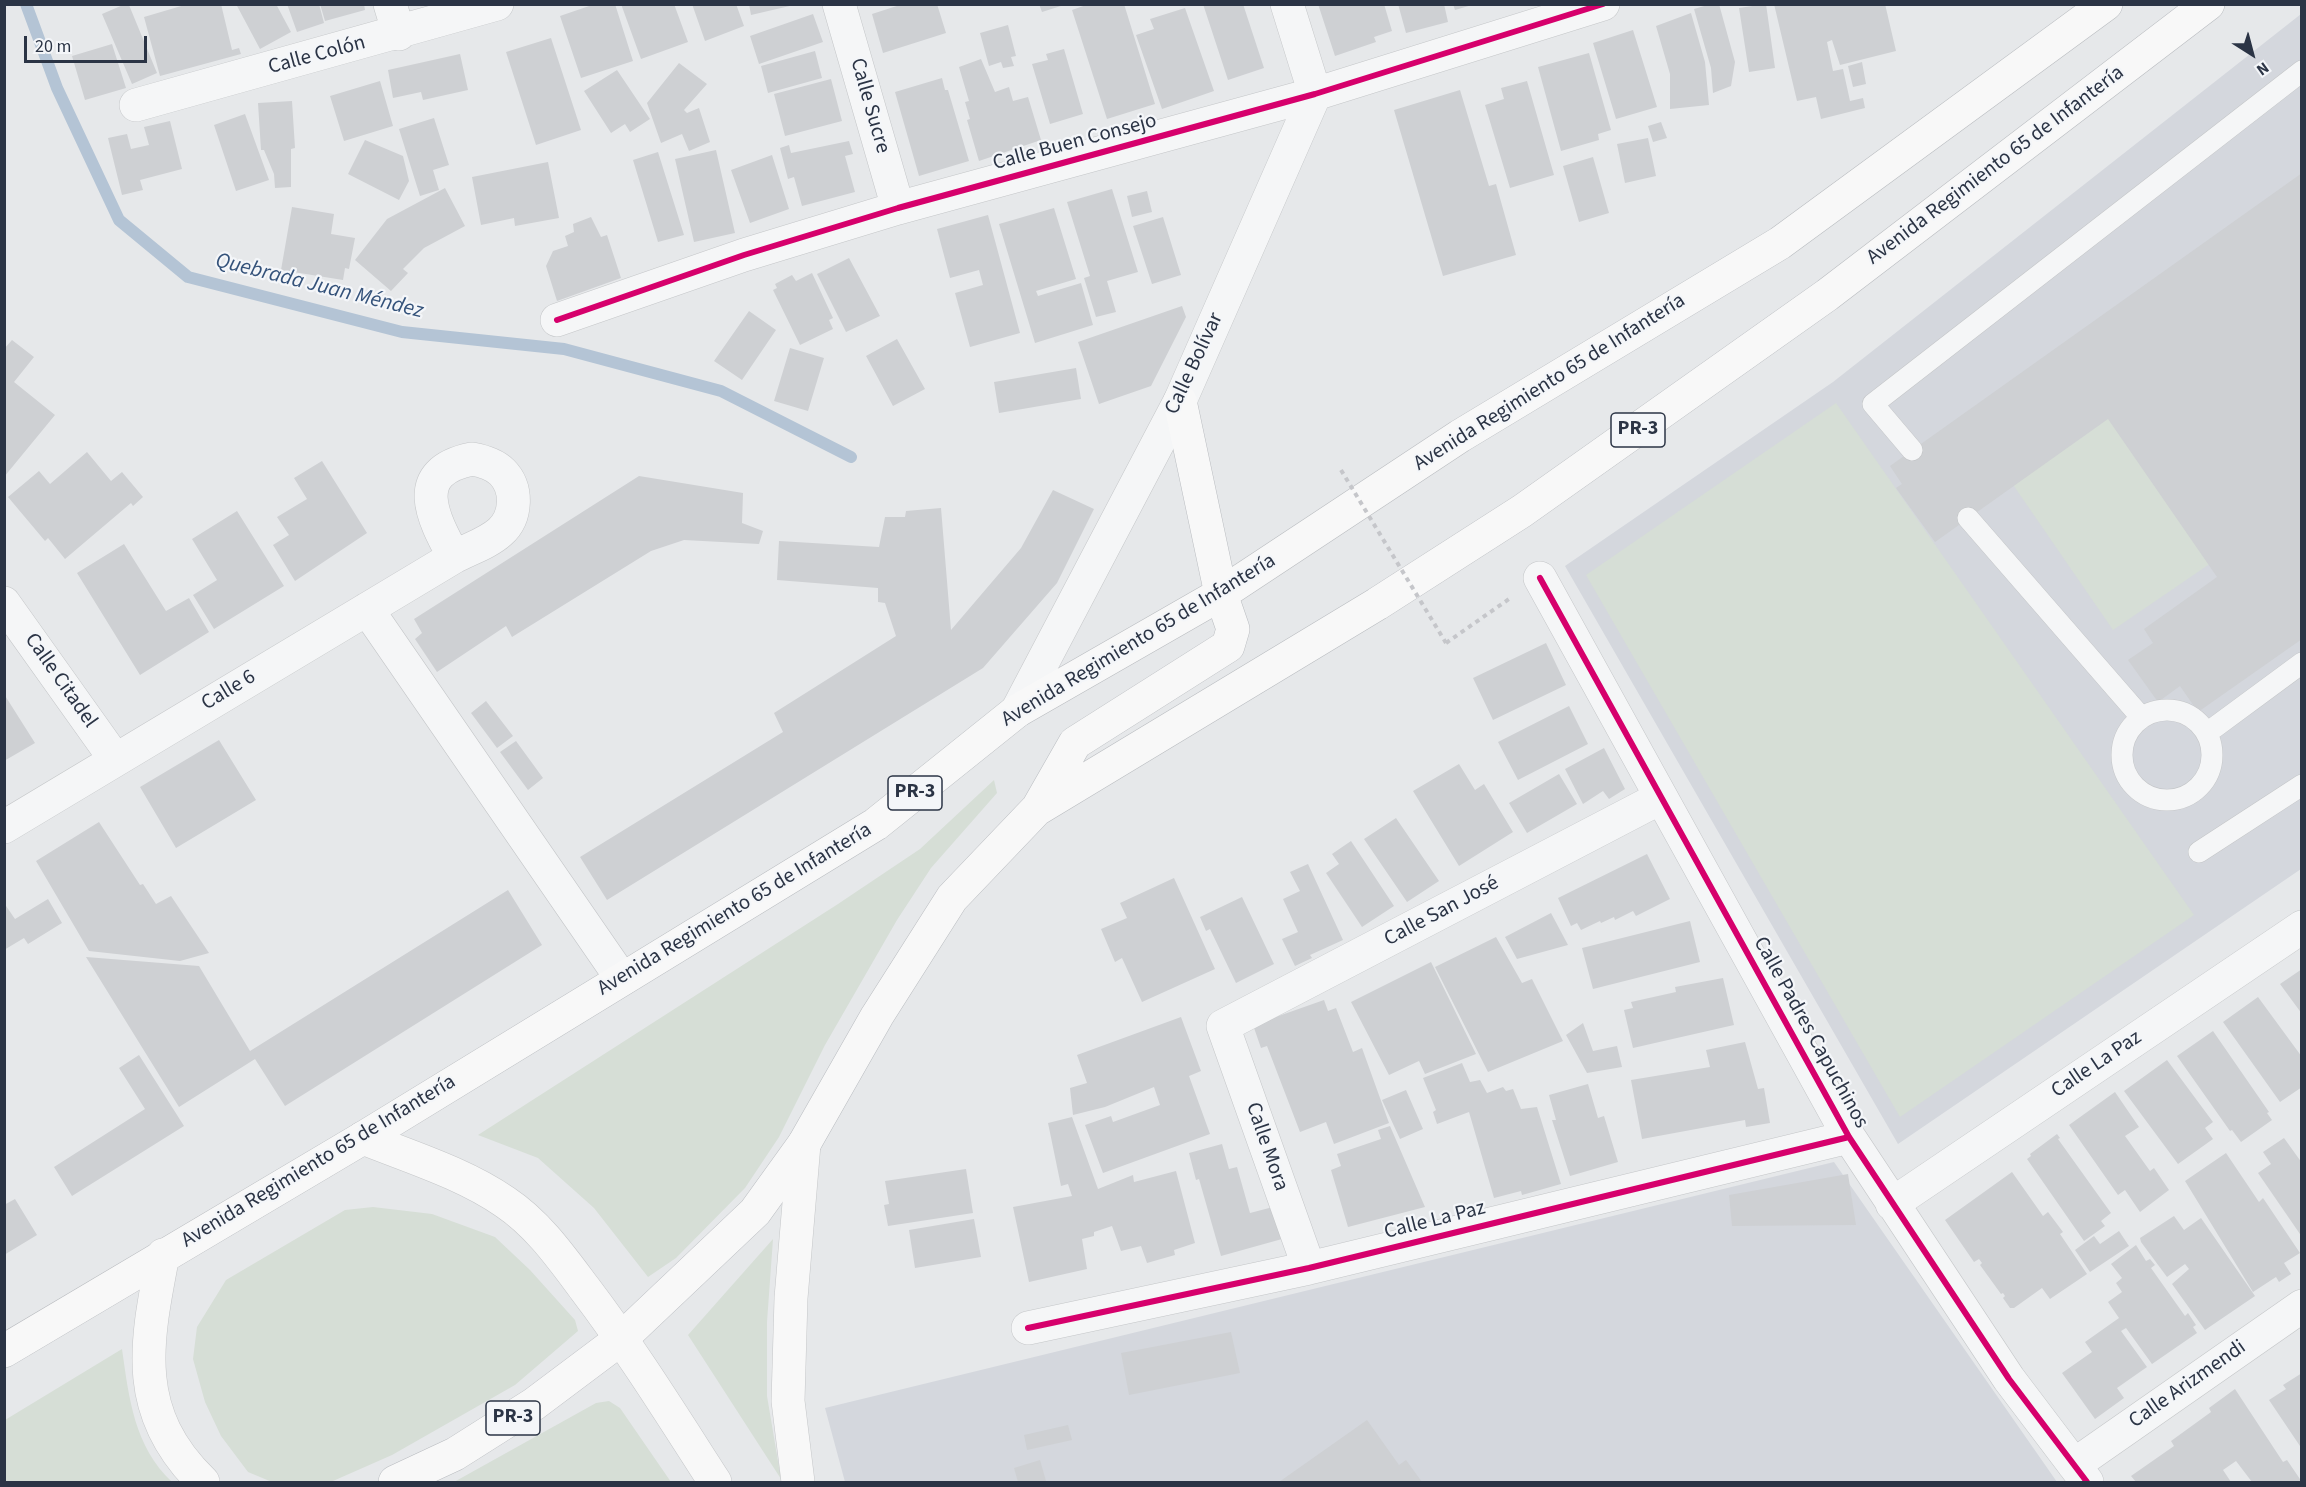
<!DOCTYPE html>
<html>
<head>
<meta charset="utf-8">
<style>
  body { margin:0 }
  #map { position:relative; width:2306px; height:1487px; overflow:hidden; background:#e6e8ea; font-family:"Source Sans 3",sans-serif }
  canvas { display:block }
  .frame { position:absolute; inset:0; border:6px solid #2b3445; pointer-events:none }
  .north { position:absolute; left:2222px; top:24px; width:60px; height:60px; -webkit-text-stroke:4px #f4f6f9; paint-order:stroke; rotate:144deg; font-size:16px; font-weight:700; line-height:24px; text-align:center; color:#2b3445 }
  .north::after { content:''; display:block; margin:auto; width:21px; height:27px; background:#2b3445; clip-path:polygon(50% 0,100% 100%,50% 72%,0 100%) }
  .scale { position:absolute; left:24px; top:36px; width:123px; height:27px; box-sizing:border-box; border:3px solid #2b3445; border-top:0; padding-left:8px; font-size:18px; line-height:21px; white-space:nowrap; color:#2b3445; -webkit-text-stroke:4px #f4f6f9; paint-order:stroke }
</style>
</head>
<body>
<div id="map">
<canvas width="2306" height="1487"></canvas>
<div class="frame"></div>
<div class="north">N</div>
<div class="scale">20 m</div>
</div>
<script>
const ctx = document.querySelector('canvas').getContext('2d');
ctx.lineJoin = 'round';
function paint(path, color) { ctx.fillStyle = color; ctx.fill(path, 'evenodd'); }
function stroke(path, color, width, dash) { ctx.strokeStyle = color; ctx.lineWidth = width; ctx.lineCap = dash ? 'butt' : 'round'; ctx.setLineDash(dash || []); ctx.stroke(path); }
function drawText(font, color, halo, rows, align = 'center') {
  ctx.font = font + ' "Source Sans 3",sans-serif'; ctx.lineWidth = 4.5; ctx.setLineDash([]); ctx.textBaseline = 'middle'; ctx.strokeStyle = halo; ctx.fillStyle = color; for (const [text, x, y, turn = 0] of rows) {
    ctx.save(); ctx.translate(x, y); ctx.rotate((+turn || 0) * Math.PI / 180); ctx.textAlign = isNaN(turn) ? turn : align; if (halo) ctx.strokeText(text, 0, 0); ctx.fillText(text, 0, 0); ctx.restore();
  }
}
paint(new Path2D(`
  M2301 14V869L1898 1144 1565 566 1833 382Z
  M1834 1162 2057 1482H845L825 1408Z`), '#d4d7dd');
paint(new Path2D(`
  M2094 392 2211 563 2113 630 1996 460Z
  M1836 403 2194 915 1900 1117 1586 575Z
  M994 780 997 793 931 868 897 920 825 1045 779 1137 745 1188 676 1258 648 1277 594 1208 538 1158 478 1135 838 904 920 849Z
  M373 1207 432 1214 495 1237 530 1270 575 1320 578 1331 515 1385 392 1455 333 1481 272 1482 248 1472 221 1436 205 1402 193 1359 197 1327 226 1280 345 1210Z
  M773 1239 767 1322V1396L781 1479 688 1335Z
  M122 1349C129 1398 134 1446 172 1482H5V1420Z
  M609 1401 620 1408 671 1482H454L596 1403Z`), '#d6ded6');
stroke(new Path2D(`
  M26 4 57 88 119 220 188 277 402 332 564 349 721 391 851 457`), '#b4c4d5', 12);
paint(new Path2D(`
  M188 4H221L232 50 239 48 241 54 160 76 144 17Z
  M236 4H276L291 32 260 49Z
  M287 4H319L324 23 297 32Z
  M320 4H364L365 10 325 21Z
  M595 4H615L633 61 581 78 560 16Z
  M621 4H674L688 42 641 59Z
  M692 4H736L744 26 705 41Z
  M749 4H794V5L751 15Z
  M903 4H937L946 33 883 53 872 14Z
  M1039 4H1064V5L1042 12Z
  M1089 4H1124L1155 104 1107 119 1072 10Z
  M1203 4H1243L1264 68 1228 80Z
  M1318 4H1384L1392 31 1374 37 1376 42 1335 56Z
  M1398 4H1444L1448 22 1406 33Z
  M1453 4H1472V5L1455 10Z
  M1711 4H1719L1735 62 1731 86 1713 93 1711 68 1694 9Z
  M1766 4 1775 68 1749 72 1739 8Z
  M1774 4H1885L1896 51 1840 65 1832 40 1827 42 1833 71 1843 69 1850 101 1863 98 1865 108 1821 119 1816 97 1797 101Z
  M123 5H129L157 73 132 84 102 14Z
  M1185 8 1214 91 1162 109 1136 35 1154 29 1150 19Z
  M1691 13 1705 62 1709 105 1670 109V74L1656 26Z
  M813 14 823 42 759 64 750 36Z
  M1008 25 1016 56 1011 57 1014 66 1003 68 1001 62 989 66 980 33Z
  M1633 30 1657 107 1616 119 1593 43Z
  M551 38 581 130 536 145 506 52Z
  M112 44 126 88 85 100 72 56Z
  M1064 49 1083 114 1050 124 1032 64 1048 60 1046 54Z
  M815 51 822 78 768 93 761 66Z
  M1589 53 1611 130 1598 134 1599 140 1561 151 1538 67Z
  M460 54 468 90 423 100 421 92 393 98 388 70Z
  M981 59 995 92 1009 87 1013 101 1028 97 1041 140 979 161 967 120 970 119 965 102 969 101 959 67Z
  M1862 62 1866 84 1853 87 1848 66Z
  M679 63 707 84 684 110 687 113 699 108 710 142 689 151 682 134 661 143 647 103Z
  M617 70 650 119 630 132 625 124 611 133 584 91Z
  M942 78 945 90H948L969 161 919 176 895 92Z
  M831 79 842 121 785 136 774 94Z
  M380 81 393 126 344 141 330 96Z
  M1527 81 1554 175 1510 188 1485 105 1504 99 1501 88Z
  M1460 90 1489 186 1496 184 1516 255 1443 276 1394 110Z
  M292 101 295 148 291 149V187L275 188 274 174 264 150H261L258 103Z
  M245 114 269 180 236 191 214 125Z
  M434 118 449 165 433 170 439 190 420 196 399 129Z
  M170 121 182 169 140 180 143 190 122 195 108 138 127 134 131 149 149 145 144 127Z
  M1661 122 1667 138 1653 142 1648 126Z
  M1648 138 1656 176 1625 183 1617 144Z
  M365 140 403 156 409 181 399 200 348 174Z
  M849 141 853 154 845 156 855 192 802 206 794 177 788 179 780 148 789 145 791 153Z
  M716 150 735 233 694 242 675 159Z
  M658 152 684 235 658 242 633 160Z
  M772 155 789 209 750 223 731 170Z
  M1593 157 1609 213 1579 222 1563 166Z
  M548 162 559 218 515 226 514 218 481 225 472 177Z
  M2302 173V639L2198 712 2180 686 2158 702 2128 660 2153 643 2144 629 2217 577 2108 419 1935 542 1896 488 1902 484 1890 466Z
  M445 188 465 226 424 248 403 269 408 273 391 291 355 260 387 219Z
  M1112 189 1138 272 1107 281 1116 312 1096 317 1084 278 1090 276 1067 202Z
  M1147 191 1152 212 1132 217 1127 196Z
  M292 207 334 214 331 234 355 238 349 269 345 268 343 280 281 270Z
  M1054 208 1076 279 1036 291 1038 296 1081 283 1093 325 1035 343 999 224Z
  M988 215 1020 333 970 347 955 293 983 285 979 270 950 278 937 229Z
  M591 217 601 237 607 235 621 278 557 301 546 266 553 251 568 246 565 236 574 232 573 224Z
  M1163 217 1181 275 1152 284 1133 226Z
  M849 258 880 316 846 332 817 274Z
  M812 273 833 318 829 320 833 329 800 345 773 290 777 288 775 284 792 275 796 281Z
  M1182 306 1186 317 1151 386 1099 404 1078 342Z
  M749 311 776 330 742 380 714 361Z
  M897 339 925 389 893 406 866 356Z
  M12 340 34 357 14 382 55 415 4 477V349Z
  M790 348 824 358 808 411 774 401Z
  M1076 368 1081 399 999 413 994 382Z
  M87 452 111 481 122 472 143 497 133 506 131 503 65 559 48 538 45 541 8 497 39 471 50 484Z
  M322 461 367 533 295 581 273 545 289 535 277 517 307 499 294 478Z
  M639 476 743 493 742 523 763 531 759 544 684 540 651 551 512 637 506 626 437 672 415 639 422 633 414 619Z
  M1053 490 1094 509 1057 583 983 668 607 900 580 857 783 732 774 713 896 636 885 603 878 602V588L777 580 779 541 879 547 885 517H905L906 511 941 508 951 630 1021 548Z
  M237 511 284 586 214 629 193 595 217 580 192 539Z
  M124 544 166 611 189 598 209 632 140 675 77 573Z
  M1546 643 1566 685 1493 720 1473 678Z
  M4 694 35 743 4 761Z
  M486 701 513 736 497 748 471 713Z
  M1569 706 1588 744 1518 780 1498 742Z
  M219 740 256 800 176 848 140 787Z
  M516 741 543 778 528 790 500 752Z
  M1604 748 1625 789 1609 799 1603 791 1583 804 1565 769Z
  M1459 764 1475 790 1484 784 1513 832 1459 866 1413 791Z
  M1559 774 1577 804 1527 833 1509 803Z
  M1396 818 1439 881 1407 902 1364 839Z
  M99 822 140 885 143 884 156 904 171 896 209 953 180 961 89 951 36 861Z
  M1351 841 1394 906 1362 927 1326 873 1339 864 1332 854Z
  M1647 854 1670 899 1636 916 1633 911 1615 920 1614 917 1601 923 1600 921 1581 930 1577 923 1571 926 1558 898Z
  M1308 864 1343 940 1310 955 1312 958 1295 966 1282 939 1298 932 1283 899 1300 891 1290 872Z
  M1174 878 1215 969 1142 1002 1122 958 1115 962 1101 929 1127 918 1120 903Z
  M508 890 542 945 285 1106 255 1059 179 1107 86 957 199 966 250 1051Z
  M1242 897 1274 964 1236 983 1210 929 1206 931 1200 917Z
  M48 899 62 923 28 944 24 938 4 950V903L15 919Z
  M1551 913 1568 945 1517 959 1505 937Z
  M1690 921 1700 962 1593 989 1582 948Z
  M1496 937 1522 983 1532 979 1563 1041 1488 1072 1435 967Z
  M1431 962 1476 1054 1425 1074 1419 1061 1389 1075 1351 1002Z
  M2302 969V1014L2280 984Z
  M1723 978 1734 1025 1633 1048 1624 1010 1633 1008 1631 1002 1676 992 1675 987Z
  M2258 997 2302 1057V1087L2280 1102 2223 1022Z
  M1324 1000 1328 1011 1336 1008 1353 1052 1362 1048 1389 1123 1334 1144 1326 1122 1300 1132 1267 1046 1261 1048 1253 1025Z
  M1181 1017 1201 1071 1189 1076 1210 1134 1103 1173 1085 1125 1111 1116 1113 1122 1160 1105 1154 1087 1105 1107 1073 1115 1070 1088 1087 1083 1077 1055Z
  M1583 1023 1593 1051 1617 1046 1622 1067 1587 1073 1566 1035Z
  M2213 1031 2269 1112 2267 1113 2272 1120 2241 1142 2232 1130 2230 1131 2177 1056Z
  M1745 1042 1758 1089 1764 1088 1770 1123 1746 1127 1745 1120 1642 1139 1631 1080 1710 1067 1706 1050Z
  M139 1055 184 1126 72 1196 54 1167 145 1109 119 1068Z
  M2167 1060 2213 1122 2205 1128 2213 1139 2178 1164 2124 1091Z
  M1462 1063 1470 1082 1480 1080 1487 1093 1503 1087 1506 1091 1513 1089 1521 1109 1537 1107 1561 1184 1522 1195 1521 1191 1494 1198 1469 1112 1437 1124 1433 1112 1436 1110 1423 1078Z
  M1588 1084 1598 1118 1604 1116 1618 1162 1570 1176 1552 1120H1556L1549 1095Z
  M1406 1090 1423 1129 1400 1139 1382 1100Z
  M2115 1092 2139 1127 2125 1136 2150 1171 2154 1168 2169 1190 2140 1212 2125 1190 2118 1195 2069 1125Z
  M1072 1117 1098 1189 1133 1175 1134 1182 1176 1171 1195 1243 1174 1250 1175 1255 1147 1263 1141 1246 1121 1251 1112 1226 1094 1232V1236L1082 1239 1087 1269 1029 1282 1013 1207 1072 1196 1068 1184 1061 1186 1048 1123Z
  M1390 1126 1425 1207 1348 1227 1331 1170 1341 1166 1337 1154 1381 1139 1378 1130Z
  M2057 1134 2060 1138 2058 1139 2111 1213 2101 1221 2105 1226 2084 1241 2027 1159 2031 1156 2030 1154Z
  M2284 1138 2302 1163V1237L2258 1173 2271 1164 2263 1152Z
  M1222 1144 1229 1169 1237 1167 1250 1213 1273 1207 1282 1239 1221 1256 1199 1179 1196 1180 1189 1153Z
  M2226 1153 2259 1202 2263 1198 2300 1253 2284 1263 2291 1274 2279 1282 2276 1277 2253 1292 2185 1181Z
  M966 1169 973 1213 888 1226 884 1205 889 1204 885 1181Z
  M2012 1172 2043 1216 2048 1212 2063 1232 2060 1234 2087 1274 2050 1299 2042 1288 2014 1308H2010L2003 1298 2005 1296 2003 1293 2001 1294 1980 1265 1982 1263 1979 1259 1974 1262 1945 1220Z
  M1848 1174 1856 1225 1732 1226 1729 1195Z
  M15 1199 37 1235 4 1255V1205Z
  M2174 1216 2184 1230 2201 1218 2255 1296 2205 1330 2172 1284 2189 1269 2185 1264 2167 1277 2141 1242 2140 1238Z
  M974 1219 981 1257 915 1268 909 1230Z
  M2119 1231 2129 1246 2090 1272 2075 1250 2094 1236 2100 1244Z
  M2136 1245 2146 1261 2150 1259 2155 1265 2151 1268 2185 1316 2188 1313 2196 1325 2193 1327 2197 1333 2152 1364 2126 1328 2121 1331 2147 1367 2117 1388 2124 1398 2095 1419 2062 1373 2092 1352 2085 1342 2119 1318 2108 1302 2122 1292 2116 1283 2122 1278 2111 1264Z
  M1231 1332 1240 1373 1129 1395 1121 1353Z
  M2302 1373V1449L2269 1400 2286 1389 2283 1385Z
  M2235 1389 2283 1462 2287 1460 2302 1482H2252L2236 1461 2223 1470 2231 1482H2136L2131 1476 2174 1446 2171 1441 2211 1412 2209 1408Z
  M1367 1420 1399 1465 1406 1460 1422 1482H1279Z
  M1068 1425 1072 1440 1027 1450 1024 1435Z
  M1040 1460 1046 1481 1018 1482 1014 1468Z`), '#ced0d3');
const lane = new Path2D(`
  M1912 450 1873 404 2302 71
  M1968 518 2141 717
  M2122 755a45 45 0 1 1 90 0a45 45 0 1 1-90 0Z
  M2207 733 2302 663
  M2199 852 2302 785`);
const street = new Path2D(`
  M390 4 399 34
  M839 4 898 208
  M136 105 497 4
  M557 320 744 255 898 208 1315 94 1603 4
  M472 459C483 461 494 464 502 472 518 488 517 517 500 532 488 543 469 549 454 557 433 518 408 472 472 459Z
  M1540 578 1849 1137 2009 1379 2087 1482
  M4 603 115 759
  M367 609 622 979
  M1017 711 1180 401 1315 94 1287 4
  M4 827 454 557
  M1892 1204 2302 927
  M1309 1268 1223 1026 1660 798
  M1028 1328 1309 1268 1849 1137
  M2074 1465 2302 1306`);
const secondary = new Path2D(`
  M363 1138C410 1157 463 1173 505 1202 538 1224 561 1257 585 1289 632 1351 673 1417 715 1482
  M163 1255C146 1343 131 1412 203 1482
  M798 1482 788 1401 791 1298 804 1144`);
const highway = new Path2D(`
  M1039 806 1075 743 1228 646 1233 629 1221 594 1180 401
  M4 1351 363 1138 876 824 1017 711 1221 594 1460 436 1780 243 2106 4
  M395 1482 455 1454 534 1404 622 1338 755 1212 804 1144 877 1016 952 898 1036 810 1377 604 1522 511 1827 295 2208 4`);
stroke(lane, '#c4c6c8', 22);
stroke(street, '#c4c6c8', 34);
stroke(secondary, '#c4c6c8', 34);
stroke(highway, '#b8bbbf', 34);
stroke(new Path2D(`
  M1446 643 1509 599`), '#c5c6ca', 4, [4.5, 4.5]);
stroke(lane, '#f5f6f7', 21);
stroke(street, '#f5f6f7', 33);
stroke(secondary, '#f8f8f8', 33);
stroke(highway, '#f8f8f8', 33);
stroke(new Path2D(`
  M1341 470 1446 643`), '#c5c6ca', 4, [4.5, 4.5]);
stroke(new Path2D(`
  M557 320 744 255 898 208 1315 94 1603 4
  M1540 578 1849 1137 2009 1379 2087 1482
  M1028 1328 1309 1268 1849 1137`), '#d6006c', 6);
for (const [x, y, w] of [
  [1638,430,54],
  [915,793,54],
  [513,1418,54]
]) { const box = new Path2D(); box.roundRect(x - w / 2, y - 17, w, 34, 4.5); ctx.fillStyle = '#f4f6f9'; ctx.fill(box); stroke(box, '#2b3445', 1.5); }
drawText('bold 20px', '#2b3445', null, [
  ["PR-3",1638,430],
  ["PR-3",915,793],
  ["PR-3",513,1418]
]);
drawText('21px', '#2b3445', '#f4f6f9', [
  ["Calle Colón",317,56,-15],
  ["Calle Sucre",869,106,74],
  ["Calle Buen Consejo",1075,143,-15],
  ["Avenida Regimiento 65 de Infantería",1996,166,-37],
  ["Calle Bolívar",1195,364,-65],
  ["Avenida Regimiento 65 de Infantería",1550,383,-32],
  ["Avenida Regimiento 65 de Infantería",1139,641,-31],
  ["Calle Citadel",60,681,55],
  ["Calle 6",229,691,-31],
  ["Avenida Regimiento 65 de Infantería",735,910,-31],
  ["Calle San José",1442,912,-28],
  ["Calle Padres Capuchinos",1810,1033,61],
  ["Calle La Paz",2097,1065,-34],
  ["Calle Mora",1266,1147,71],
  ["Avenida Regimiento 65 de Infantería",319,1162,-31],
  ["Calle La Paz",1435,1221,-14],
  ["Calle Arizmendi",2188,1385,-35]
]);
drawText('italic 22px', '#34527a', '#f4f6f9', [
  ["Quebrada Juan Méndez",319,287,14]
]);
</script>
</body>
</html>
